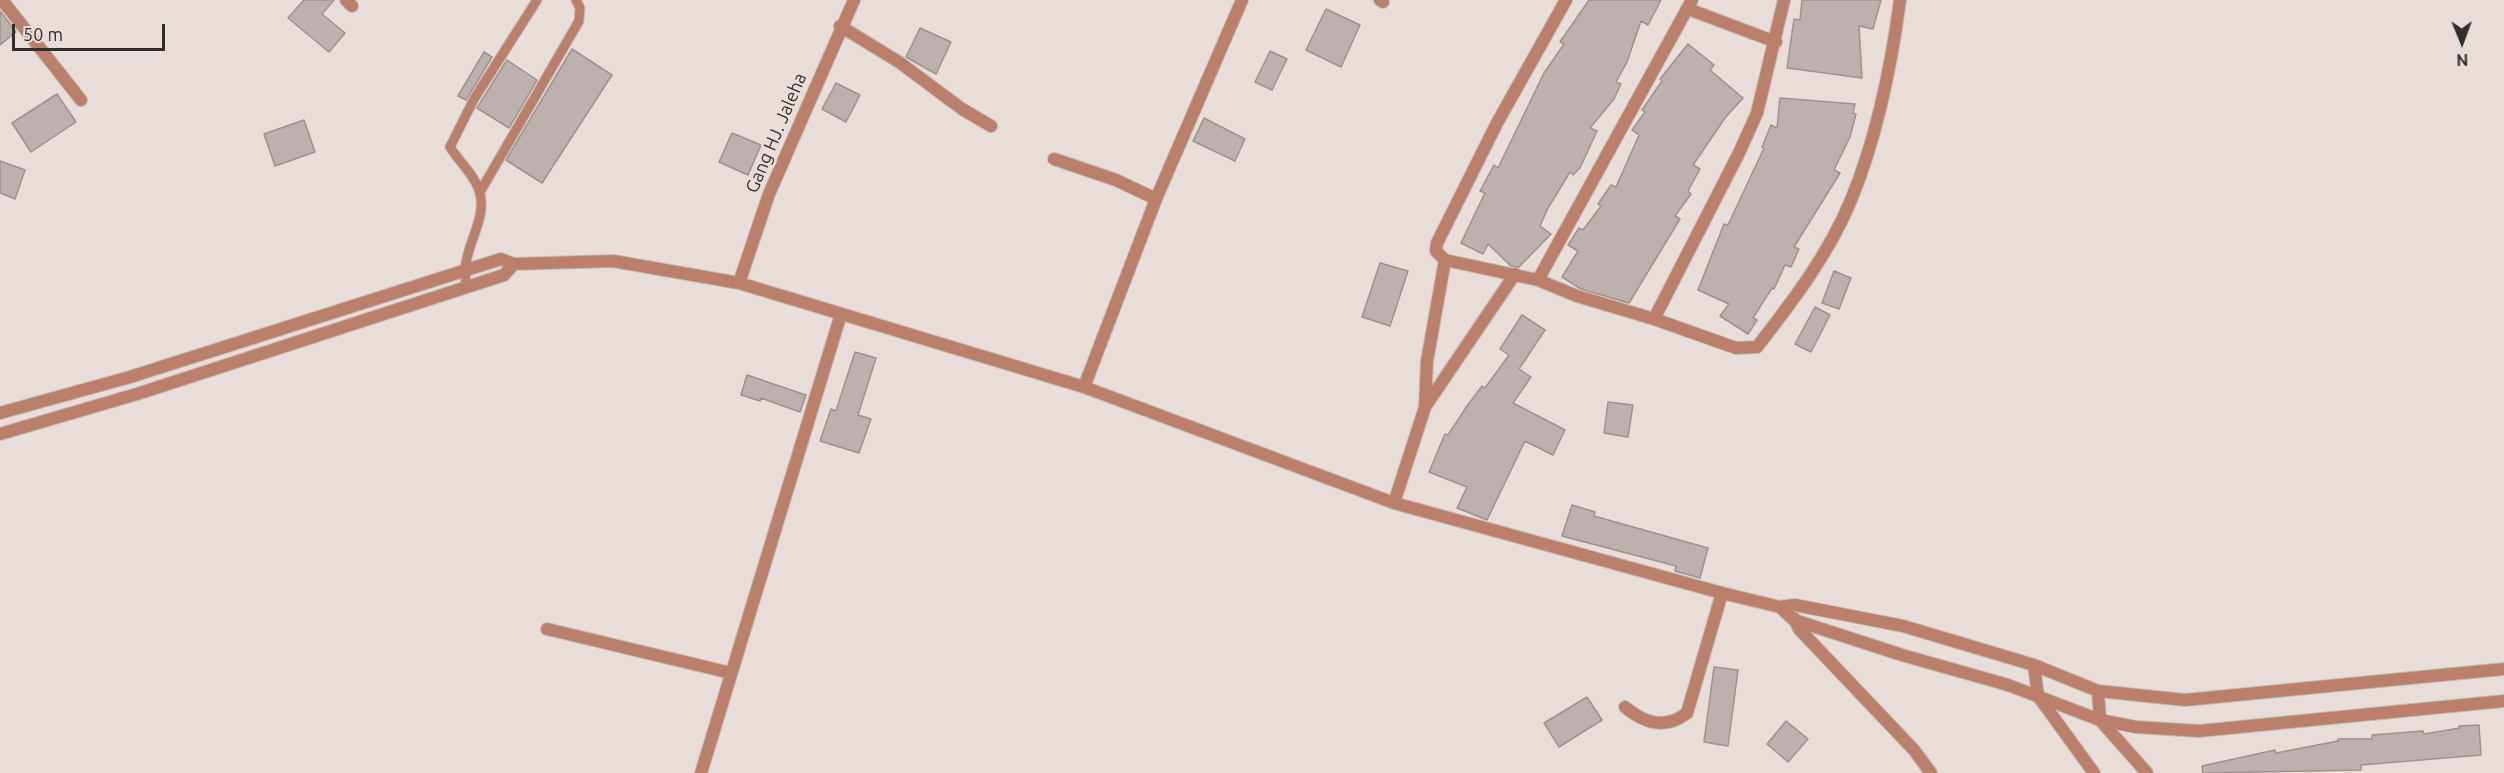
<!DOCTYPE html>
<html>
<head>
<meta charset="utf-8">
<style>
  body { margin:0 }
  #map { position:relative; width:2504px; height:773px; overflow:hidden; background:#e8ddd9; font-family:Ubuntu,sans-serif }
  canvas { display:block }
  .north { position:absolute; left:2432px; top:12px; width:60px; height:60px; -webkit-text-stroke:4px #e8ddd9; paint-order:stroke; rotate:179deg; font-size:16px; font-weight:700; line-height:24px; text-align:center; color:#322e2d }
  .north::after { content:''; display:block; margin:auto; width:21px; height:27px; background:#322e2d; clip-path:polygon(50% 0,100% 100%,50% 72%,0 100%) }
  .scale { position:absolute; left:12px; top:24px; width:153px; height:27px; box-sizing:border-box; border:3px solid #322e2d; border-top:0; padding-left:8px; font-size:18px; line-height:21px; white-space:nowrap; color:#322e2d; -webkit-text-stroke:4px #e8ddd9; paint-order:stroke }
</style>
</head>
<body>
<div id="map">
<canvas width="2504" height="773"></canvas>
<div class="north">N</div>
<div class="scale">50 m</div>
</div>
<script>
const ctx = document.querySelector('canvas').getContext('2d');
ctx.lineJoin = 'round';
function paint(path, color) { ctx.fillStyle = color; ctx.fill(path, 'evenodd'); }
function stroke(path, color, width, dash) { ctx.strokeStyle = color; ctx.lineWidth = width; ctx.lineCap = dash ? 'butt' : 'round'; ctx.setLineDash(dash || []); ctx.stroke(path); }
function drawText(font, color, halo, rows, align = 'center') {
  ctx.font = font + ' Ubuntu,sans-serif'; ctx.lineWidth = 5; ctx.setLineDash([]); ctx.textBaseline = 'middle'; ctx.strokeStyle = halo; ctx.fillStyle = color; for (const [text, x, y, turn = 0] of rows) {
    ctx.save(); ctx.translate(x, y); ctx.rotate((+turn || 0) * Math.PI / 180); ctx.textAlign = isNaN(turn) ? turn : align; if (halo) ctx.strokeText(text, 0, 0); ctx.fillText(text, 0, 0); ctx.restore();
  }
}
const building = new Path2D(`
  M304 0H334L322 14 345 33 329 52 288 18Z
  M1589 0H1661L1648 25 1641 21 1627 62 1616 82 1621 84 1614 99 1590 128 1597 131 1580 168 1573 175 1570 172 1548 208 1540 226 1551 234 1519 267 1511 266 1488 244 1483 254 1461 243 1485 193 1480 191 1494 165 1498 168 1544 73 1564 44 1560 42Z
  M1802 0H1881L1873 29 1859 26 1862 78 1787 68 1794 19 1800 20Z
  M1326 9 1360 25 1341 67 1306 50Z
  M0 11 16 32 0 45Z
  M920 28 951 42 936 74 906 57Z
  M1688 44 1714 65 1710 70 1743 98 1725 118 1693 165 1700 169 1688 191 1691 194 1675 216 1680 219 1629 303 1581 289 1562 277 1578 251 1568 245 1579 228 1583 230 1601 206 1598 204 1611 185 1616 187 1639 135 1632 130 1645 112 1642 110 1662 81 1660 79Z
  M572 49 612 75 542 183 506 160Z
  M1270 51 1287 59 1272 90 1255 82Z
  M484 52 492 57 466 100 458 96Z
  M507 60 537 80 509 128 477 108Z
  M836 83 860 95 846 122 822 109Z
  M57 94 76 122 31 152 12 123Z
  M1780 98 1855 104 1853 113 1856 114 1850 137 1834 170 1840 173 1794 247 1799 249 1791 267 1785 265 1774 289 1772 288 1753 318 1757 320 1748 334 1720 316 1729 304 1698 290 1724 224 1728 225 1764 148 1762 147 1771 125 1777 128Z
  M1204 118 1245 139 1235 161 1193 141Z
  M304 120 315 152 275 166 264 134Z
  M732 133 761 145 748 175 719 162Z
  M0 161 25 170 15 199 0 193Z
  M1380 263 1408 271 1390 326 1362 317Z
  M1834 271 1851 278 1839 309 1822 303Z
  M1815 307 1830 315 1811 352 1795 344Z
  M1522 315 1545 330 1519 369 1531 377 1513 403 1565 430 1553 455 1525 441 1487 520 1457 508 1467 487 1429 472 1445 434 1448 435 1467 406 1482 386 1485 388 1509 355 1500 349Z
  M855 352 876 358 858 415 871 419 859 453 820 441 831 409 836 411Z
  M747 375 806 395 800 412 761 398 760 401 741 395Z
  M1608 402 1633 405 1628 437 1604 433Z
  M1572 505 1595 512 1594 516 1708 548 1700 578 1675 571 1676 566 1562 536Z
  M1714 667 1738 670 1728 746 1704 742Z
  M1587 697 1602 720 1559 747 1544 723Z
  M1786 721 1808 739 1788 762 1767 744Z
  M2479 725 2481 755 2361 765V770L2203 773 2202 766 2275 750 2276 753 2338 741V739H2372V735L2423 731 2424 734 2460 728 2459 726Z`);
paint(building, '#bcb1ae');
stroke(building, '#9d928f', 1.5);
const service = new Path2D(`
  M480 192 579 21 580 8 576 0
  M467 287C457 252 490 222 479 190 474 174 459 162 450 147L474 99 537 0`);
const minor = new Path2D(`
  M2 0 81 100
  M346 0 352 6
  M1380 0 1383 2
  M1566 0 1497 123 1437 243 1436 251 1445 260 1538 280 1577 296 1654 319 1736 348 1757 347C1792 302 1829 254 1851 200 1877 137 1891 68 1900 0
  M1688 9 1776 42
  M840 26 899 62 962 109 991 126
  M1054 159 1116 180 1156 199
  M1538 280 1692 0
  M739 283 769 194 854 0
  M1654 319 1739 153 1757 113 1784 0
  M1084 387 1156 199 1242 0
  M1425 407 1515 274
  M0 413 130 377 501 259 514 264 613 261 739 283 1084 387 1394 503 1722 593 1780 607 1795 605 1903 626 2034 665 2098 691 2185 700 2504 669
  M0 434 137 394 504 275 514 264
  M1394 503 1425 407 1427 361 1445 260
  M1780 607 1794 620 1902 655 2008 685 2100 720 2136 727 2199 731 2504 701
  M1794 618 1799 629 1914 750 1931 773
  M547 629 731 673
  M2034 665 2038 696 2094 773
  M2098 691 2100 720 2147 773
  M1625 707C1644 723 1665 730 1687 713L1722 593
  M701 773 841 314`);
stroke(service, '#c4bab7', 11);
stroke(minor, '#c4bab7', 14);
stroke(service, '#bb806c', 9);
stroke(minor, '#bb806c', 12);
drawText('18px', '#322e2d', '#e8ddd9', [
  ["Gang HJ. Jaleha",776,133,-67]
]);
</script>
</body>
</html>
